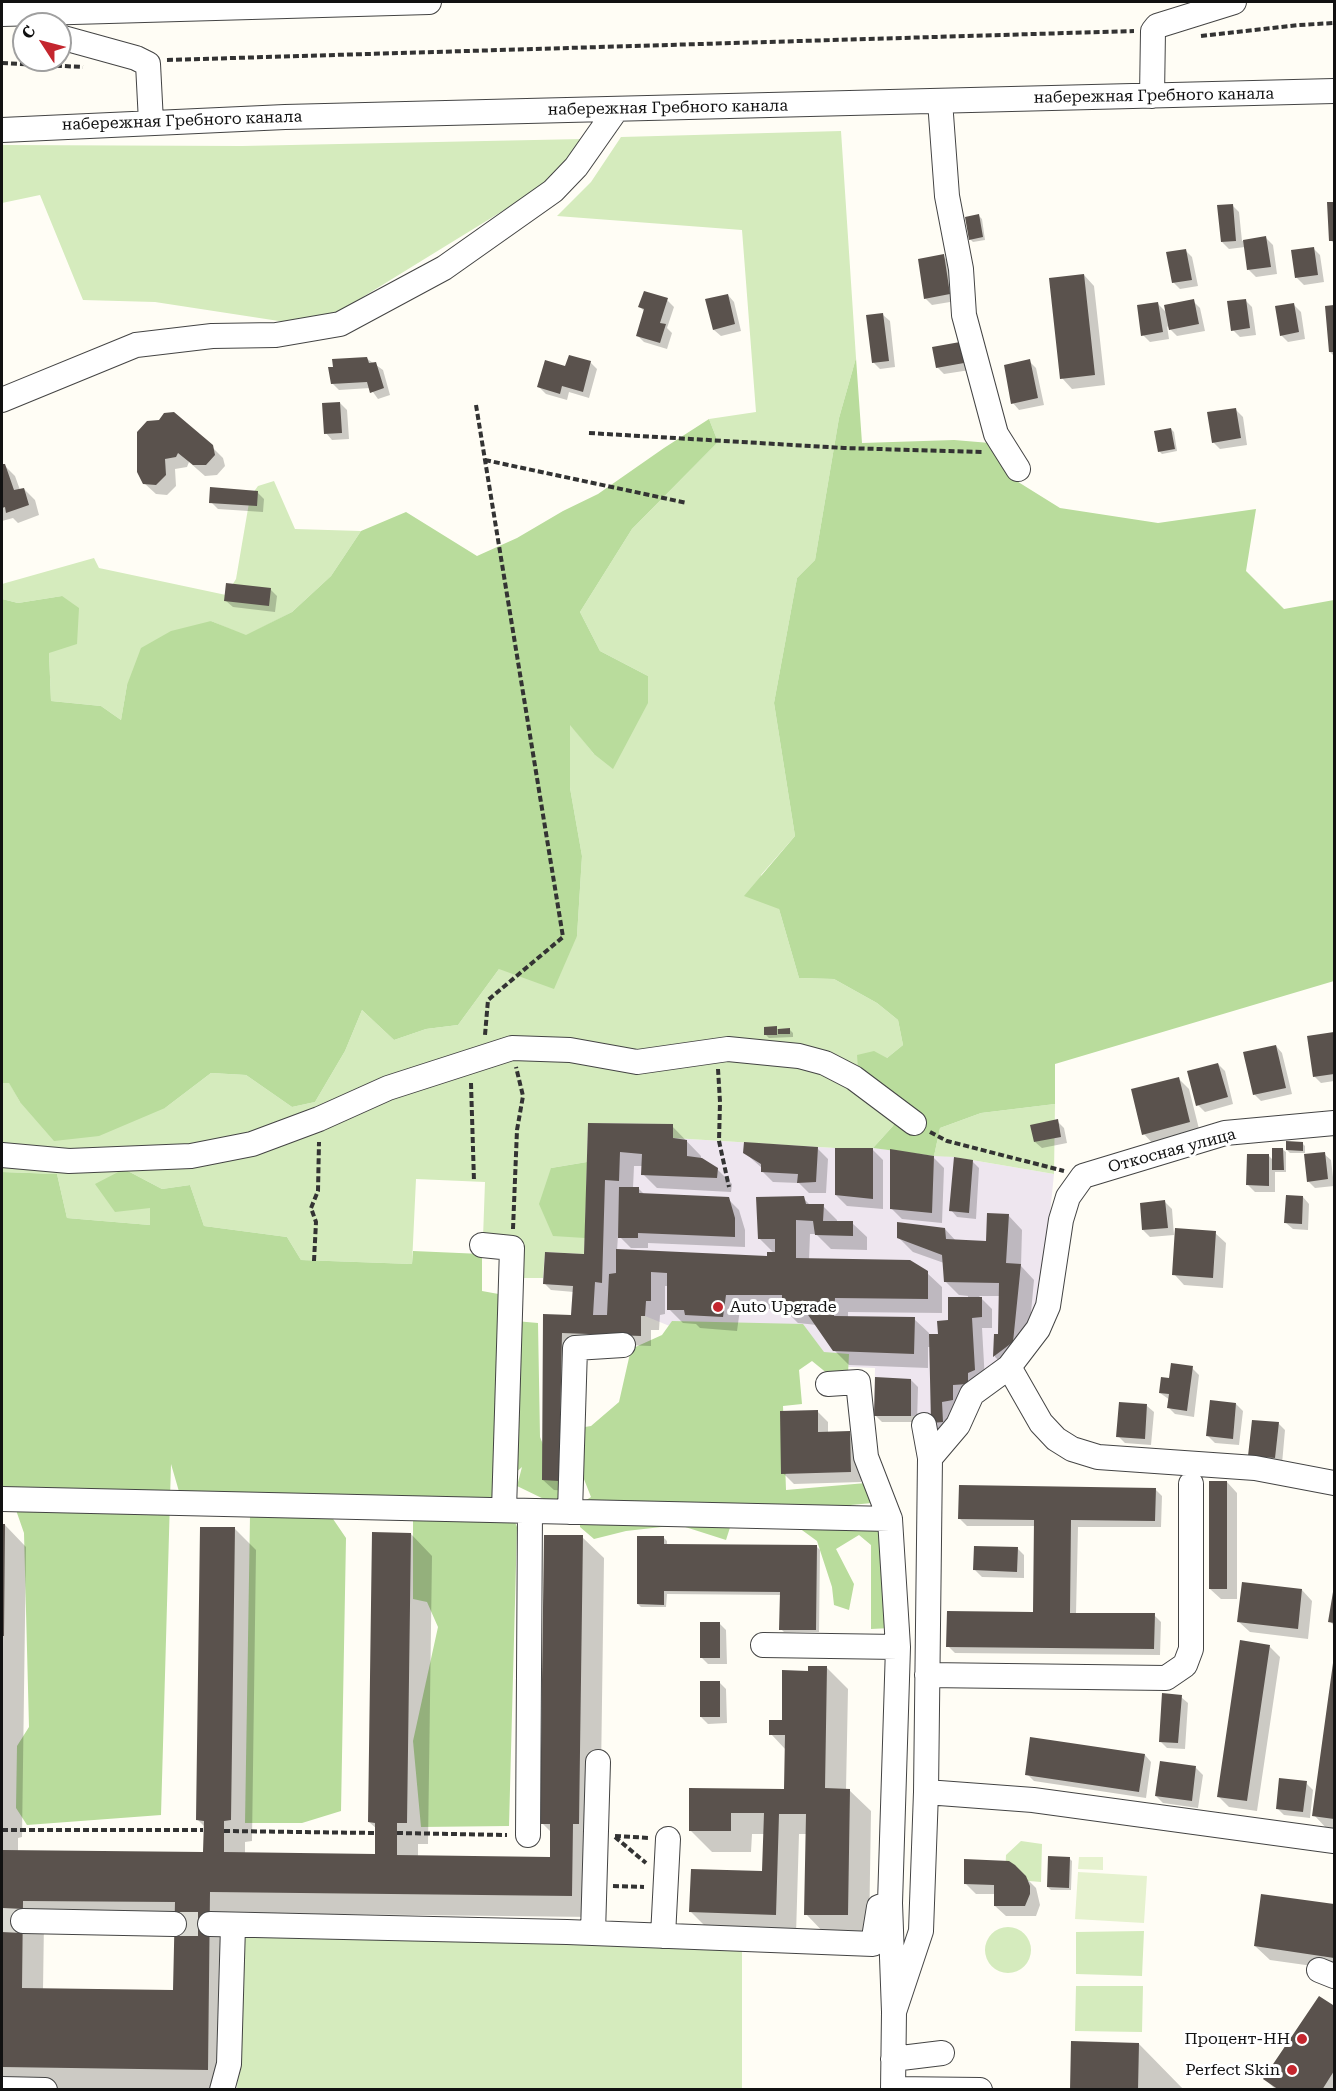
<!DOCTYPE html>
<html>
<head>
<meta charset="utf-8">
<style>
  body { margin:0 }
  #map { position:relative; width:1336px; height:2091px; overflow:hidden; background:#fffdf5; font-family:"Roboto Serif",serif }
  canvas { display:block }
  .frame { position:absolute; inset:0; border:3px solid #111; pointer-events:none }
  .north { position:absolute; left:12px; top:12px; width:60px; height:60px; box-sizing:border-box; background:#fff; border:2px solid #a0a0a0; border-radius:50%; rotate:306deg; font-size:16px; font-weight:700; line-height:24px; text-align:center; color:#111 }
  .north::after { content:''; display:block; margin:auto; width:21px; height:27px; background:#c4262e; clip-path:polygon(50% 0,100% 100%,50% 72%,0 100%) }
</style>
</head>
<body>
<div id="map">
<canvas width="1336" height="2091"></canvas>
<div class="frame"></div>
<div class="north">С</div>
</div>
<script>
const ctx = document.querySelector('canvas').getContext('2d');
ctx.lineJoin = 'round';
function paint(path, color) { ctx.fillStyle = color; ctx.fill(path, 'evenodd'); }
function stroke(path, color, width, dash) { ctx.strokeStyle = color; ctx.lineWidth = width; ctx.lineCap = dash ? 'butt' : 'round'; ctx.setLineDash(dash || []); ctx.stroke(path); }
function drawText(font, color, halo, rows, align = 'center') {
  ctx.font = font + ' "Roboto Serif",serif'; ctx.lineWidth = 6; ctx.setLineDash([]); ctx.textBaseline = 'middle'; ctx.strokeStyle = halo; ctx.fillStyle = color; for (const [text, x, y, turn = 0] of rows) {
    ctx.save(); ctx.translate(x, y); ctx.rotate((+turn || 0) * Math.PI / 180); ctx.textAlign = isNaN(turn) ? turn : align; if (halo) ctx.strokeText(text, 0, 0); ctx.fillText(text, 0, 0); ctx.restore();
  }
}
paint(new Path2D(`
  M588 1123 673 1124V1138L835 1148H873L954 1157 1054 1174 1041 1303 1012 1348 978 1377 938 1432 917 1416H874L875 1368 827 1366 803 1333 677 1329 645 1316 571 1315 573 1286 543 1284 545 1252 584 1254Z`), '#eee6ef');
paint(new Path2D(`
  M841 131 856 358 839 418 815 560 797 578 774 703 795 836 761 875 779 909 799 978 834 979 877 1003 898 1020 903 1045 887 1058 899 1111 893 1126 873 1148H835L673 1138 672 1124 588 1123 587 1162 551 1168 585 1238 584 1254 545 1252 543 1278H519L521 1240 483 1238 485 1182 416 1179 412 1264 301 1260 287 1237 204 1226 190 1185 162 1189 124 1169 151 1207 150 1225 67 1218 57 1174 2 1172V1083L9 1082 20 1102 165 1108 211 1073 246 1075 292 1107 315 1102 345 1051 362 1010 394 1040 426 1029 458 1025 499 969 577 936 582 856 570 788V724L594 754 648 676 600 651 580 612 632 529 718 442 709 419 756 412 742 230 557 216 591 182 621 137Z
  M583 139 565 166 548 183 340 311 292 323 155 302 83 300 40 195 2 203V145L242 146Z
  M274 481 295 529 361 531 331 576 292 612 246 636 211 621 127 685 121 720 101 706 51 701 49 653 62 596 18 603 2 599V584L94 558 99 568 226 595 236 579 250 497 258 486Z
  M1055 1104 1054 1174 954 1157 934 1156 940 1128 981 1113Z
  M1021 1841 1042 1844 1041 1882 1005 1879 1006 1855Z
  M985 1950a23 23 0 1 1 46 0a23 23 0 1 1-46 0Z
  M1144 1931 1142 1976 1076 1974V1932Z
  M243 1935 742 1948V2089L237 2090Z
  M1076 1986H1143L1142 2032 1075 2031Z`), '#d5ebbd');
paint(new Path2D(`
  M856 358 862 443 954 440 990 443 1015 480 1060 508 1158 523 1256 509 1246 571 1284 609 1334 600V981L1055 1064V1104L981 1113 940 1128 934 1156 873 1148 893 1126 899 1111 858 1068 857 1055 874 1051 887 1058 903 1045 898 1020 877 1003 834 979 799 978 779 909 744 896 795 836 774 703 797 578 815 560 839 418Z
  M709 419 718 442 632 529 580 612 600 651 648 676V703L613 769 594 754 570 725V788L582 856 577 936 554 989 499 969 458 1025 426 1029 394 1040 362 1010 345 1051 315 1102 292 1107 246 1075 211 1073 165 1108 99 1136 54 1141 20 1102 9 1083H2V599L18 603 62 596 79 608 77 644 49 653 51 701 101 706 121 720 127 685 141 648 171 631 211 621 246 635 292 612 331 576 361 531 406 512 477 556 517 538 563 511 598 494 664 448Z
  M587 1162 585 1238 553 1236 539 1204 551 1168Z
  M124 1169 162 1189 190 1185 204 1226 287 1237 301 1260 412 1264 413 1251 482 1254V1291L504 1295V1320L538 1323 540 1437 551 1464 564 1462 567 1430 591 1426 619 1402 631 1349 662 1335 672 1321 803 1324 824 1352 849 1354 848 1374H828L812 1361 799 1370 802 1404 783 1406 786 1490 866 1483 872 1503 851 1505 852 1523 878 1528 891 1628 871 1629V1545L859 1535 836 1549 854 1584 849 1610 834 1605 832 1587 817 1541 773 1509 735 1512 726 1540 679 1525 626 1531 594 1539 580 1527V1504L591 1497 578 1464 566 1496 550 1502 517 1486 522 1467 501 1486 517 1527 509 1826 421 1827 413 1741 438 1627 427 1602 413 1599V1500L350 1495 331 1516 346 1538 341 1811 302 1823H245L250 1516 180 1495 171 1464 161 1815 27 1825 16 1808 17 1746 29 1727 24 1533 9 1490 2 1489V1172L57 1174 67 1218 150 1225V1208L115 1212 95 1184Z`), '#b9dc9c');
paint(new Path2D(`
  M1079 1857H1103V1870L1078 1869Z
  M1078 1872 1147 1876 1144 1923 1075 1919Z`), '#e6f2cf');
paint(new Path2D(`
  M1334 203V244L1331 240 1329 204Z
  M1232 205 1239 212 1242 241 1266 238 1273 245 1277 274 1256 277 1249 270 1245 247 1229 249 1222 242Z
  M979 216 982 219 985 240 973 242 970 239Z
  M1313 248 1320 255 1324 282 1304 285 1297 278 1293 251Z
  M1185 250 1192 257 1198 286 1180 289 1173 282Z
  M943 256 950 263 956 301 932 305 925 298Z
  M1084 275 1094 286 1105 385 1072 389 1062 378Z
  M728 295 734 302 741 331 721 336 714 330Z
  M667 300 674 307 667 328 672 333 667 349 644 342 637 335 645 312 640 307Z
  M1245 300 1252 307 1256 335 1240 337 1233 330Z
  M1193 301 1200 308 1205 331 1177 336 1167 326 1169 339 1150 342 1143 335 1157 303 1167 313Z
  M1294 305 1301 312 1305 339 1288 342 1281 335Z
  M1334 307V356L1330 352 1326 308Z
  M883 315 890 321 895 367 880 369 873 362Z
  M959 344 970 370 944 374 937 367Z
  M366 358 383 370 390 395 378 399 370 388 339 390 332 383Z
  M1029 361 1036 368 1044 405 1019 410 1013 403Z
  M590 362 597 369 589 398 569 392 567 400 546 394 539 387 566 368Z
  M340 403 347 410 349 439 332 440 326 433Z
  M1236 410 1243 417 1247 445 1220 449 1213 442Z
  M148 423 211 446 223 458 225 466 217 475 205 476 189 462 187 467 175 469 176 486 167 495 156 494 144 483Z
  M1171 429 1174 432 1177 451 1162 454 1159 451Z
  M4 465 15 476 20 490 24 489 35 500 39 515 18 523 13 518 2 521V466Z
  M257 492 264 499 263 512 218 509 211 502Z
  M270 589 277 596 275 612 233 607 226 601Z
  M766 1028 790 1030 793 1033V1037L769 1038 766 1035Z
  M1334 1033V1081L1321 1083 1314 1076 1309 1037Z
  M1276 1046 1282 1053 1292 1094 1261 1101 1254 1094Z
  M1218 1064 1225 1071 1233 1104 1205 1112 1198 1105Z
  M1178 1078 1189 1089 1200 1133 1154 1145 1144 1134Z
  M1057 1121 1064 1128 1067 1143 1042 1148 1035 1142Z
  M589 1124 672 1126 701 1156V1159L717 1169 732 1184 731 1192 657 1188 643 1174V1166H634L633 1188H638L645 1195 728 1199 739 1210 745 1230V1247L648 1243V1248H631L618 1235 617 1251 769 1257 774 1253 759 1238 803 1198 811 1206H823L837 1220V1223H852L867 1237V1250L831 1249 816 1234H810L809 1260 927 1273 942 1287V1313L848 1312V1317L914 1319 929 1333V1336L939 1335 968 1298V1296L959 1295 945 1281 944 1263 913 1252 898 1237 945 1229 956 1241 988 1242 1008 1215 1022 1230 1021 1266 1034 1280 1027 1356 1009 1370 995 1357V1335L999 1336 1000 1296H979L992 1309V1328H982L985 1381 943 1433 932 1422 931 1347H928V1368L849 1365 834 1350 817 1325 798 1323 784 1309H740L737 1331 700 1328 696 1324 683 1323 669 1309 668 1286H665V1314L660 1315 659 1330H651V1346L572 1343 569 1491 554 1490 543 1480 544 1316H573L574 1292 551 1290 545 1284 585 1256Z
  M1302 1143 1305 1146V1153H1290L1287 1150Z
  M817 1148 828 1159 826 1193H809L799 1183 773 1182 763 1172 762 1168 745 1153Z
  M872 1149 883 1160V1209L847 1206 836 1195Z
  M1282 1149 1286 1152V1172H1275V1192H1255L1248 1185 1269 1156 1274 1161Z
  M1324 1154 1331 1160 1334 1186 1315 1188 1308 1181Z
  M933 1157 944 1168 942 1223 902 1219 891 1208Z
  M972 1161 979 1168 976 1219 957 1217 951 1210Z
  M1303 1197 1309 1204 1308 1230 1293 1229 1286 1223Z
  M1165 1202 1172 1209 1174 1235 1150 1237 1143 1230Z
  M1215 1233 1226 1243 1223 1288 1184 1285 1174 1274Z
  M1192 1368 1199 1375 1194 1417 1175 1414 1168 1407 1170 1400 1160 1393 1170 1379Z
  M911 1380 918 1387 917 1422H882L875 1415Z
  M1236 1404 1243 1411 1239 1445 1215 1443 1208 1436Z
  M1147 1406 1154 1412 1151 1445 1125 1443 1118 1436Z
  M817 1411 828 1422V1433H850L860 1444 861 1482 794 1484 783 1473Z
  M1278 1423 1285 1430 1282 1464 1257 1462Z
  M1227 1482 1237 1493V1599H1221L1210 1589Z
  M1155 1489 1162 1496 1161 1527H1078L1076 1614 1154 1615 1161 1622 1160 1655 955 1653 948 1646 1035 1614 1036 1526H967L960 1519Z
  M2 1525H5L26 1547 22 1837 18 1838V1851L205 1854V1827L197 1819 235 1529 256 1550 252 1841 245 1842V1854L376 1856 377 1829 369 1822 411 1534 432 1556 428 1844H418V1856L551 1858 552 1833 542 1823 582 1537 604 1558 600 1845 593 1917 231 1913 229 2090 4 2088 2 2085ZM44 1921 176 1923 175 1991 43 1990Z
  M664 1538 667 1541V1545L817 1547 820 1550 819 1632H784L781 1629V1595L667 1594 666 1607H641L638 1604Z
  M1017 1548 1024 1555V1578L982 1577 975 1570Z
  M1302 1590 1312 1601 1308 1639 1250 1632 1239 1622Z
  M1334 1594V1626L1330 1621Z
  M719 1623 726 1630 727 1664H708L701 1657Z
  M1269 1646 1280 1657 1257 1811 1229 1807 1218 1796Z
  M1334 1664V1831L1328 1830 1314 1815Z
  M826 1667 848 1689 846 1790H849L871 1811 869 1936H827L806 1914 807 1834H799L796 1935 712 1933 691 1912 764 1872 765 1834H752L751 1852H712L690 1830 691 1789 786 1790V1750L771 1734 783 1722 809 1672Z
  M719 1682 726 1689 727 1723 708 1724 701 1717Z
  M1181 1697 1188 1703 1185 1749 1167 1748 1160 1741Z
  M1145 1755 1151 1762 1146 1798 1034 1781 1027 1774Z
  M1196 1768 1203 1775 1198 1808 1163 1803 1156 1796Z
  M1306 1783 1313 1790 1310 1818 1284 1815 1278 1809Z
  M1069 1858 1072 1861 1071 1890H1051L1048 1887Z
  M1014 1866 1036 1888 1040 1905 1036 1916H1006L995 1906V1894H976L965 1883Z
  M1262 1896 1334 1906V1969L1270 1960 1255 1946Z
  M1334 2006V2090H1276L1265 2079Z
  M1139 2044 1184 2090H1072Z`), '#0003');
paint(new Path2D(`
  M1327 202H1334V241H1329Z
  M1233 204 1236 241 1221 242 1217 205Z
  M979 214 983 237 969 240 965 217Z
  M1266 236 1271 267 1247 270 1243 240Z
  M1314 247 1318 275 1295 278 1291 250Z
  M1186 249 1192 280 1172 283 1166 252Z
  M944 254 950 294 924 299 918 259Z
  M1084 274 1095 375 1060 379 1049 278Z
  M644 291 668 298 660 323 666 324 660 343 636 336 644 309 638 307Z
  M728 294 735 324 713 330 705 299Z
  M1194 299 1199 324 1169 330 1164 305Z
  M1246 299 1250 328 1231 331 1227 301Z
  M1158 302 1163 332 1141 336 1137 305Z
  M1294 303 1299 332 1280 336 1275 306Z
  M1334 305V352H1329L1325 306Z
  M883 313 889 361 872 363 866 315Z
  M960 342 964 363 936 368 932 347Z
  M569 355 591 361 583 392 562 386 560 394 537 387 545 360 565 366Z
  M367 357 369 363 376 362 384 388 370 393 367 382 331 384 328 367H333L332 359Z
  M1030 359 1038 398 1011 404 1004 365Z
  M340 402 342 433 324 434 322 403Z
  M1236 408 1241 438 1212 443 1207 412Z
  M174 412 213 445 215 455 206 465H193L178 453 176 457 165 459 166 475 156 485 143 484 137 472V432L147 421 159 420 164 413Z
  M1171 428 1175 449 1158 452 1154 431Z
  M2 464H5L14 490 24 488 29 505 6 513 5 507 2 508Z
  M210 487 258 491 257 506 209 503Z
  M226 583 271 588 269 606 224 601Z
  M777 1026V1035H764V1027Z
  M790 1028V1034H778V1029Z
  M1334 1032V1074L1313 1077 1307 1036Z
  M1276 1045 1286 1088 1253 1095 1243 1052Z
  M1218 1063 1228 1097 1196 1106 1187 1071Z
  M1179 1077 1190 1122 1142 1135 1131 1089Z
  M1058 1119 1061 1137 1034 1142 1030 1125Z
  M588 1123 673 1124V1138L687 1140V1156L702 1158 718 1168 717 1178 641 1175 642 1154 620 1152 619 1181 605 1180 602 1283 595 1282 593 1315H607L609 1274 616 1273V1249L767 1256V1252H775V1239H758L756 1197 804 1196 806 1204H824L823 1221H853V1236L815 1235 813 1221 796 1220V1258L910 1260 928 1271V1299L835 1298 834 1316 915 1317 914 1354 833 1351 806 1312 782 1309V1295H726L723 1317 685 1315 684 1310H667V1273L651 1272V1301H646L645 1316H641V1336L562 1333 559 1481 542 1480 543 1314 571 1315 573 1286 543 1284 545 1252 584 1254Z
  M1286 1141 1303 1142V1151L1286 1150Z
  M744 1142 818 1147 816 1182 797 1183 798 1174 761 1172V1164L743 1153Z
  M835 1148H873V1199L835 1195Z
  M1272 1148H1283L1284 1170H1272Z
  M890 1149 934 1156 932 1213 890 1209Z
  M1325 1152 1328 1179 1307 1182 1304 1154Z
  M1247 1154H1269V1186L1246 1185Z
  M954 1157 973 1160 969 1213 949 1211Z
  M619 1187H639V1193L729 1197 735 1218V1237L638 1233V1238H618Z
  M1286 1195 1303 1196 1302 1224 1284 1223Z
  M1165 1200 1168 1228 1142 1230 1140 1203Z
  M987 1213 1009 1214 1006 1263 1021 1264 1013 1342 993 1357 994 1334H998L999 1283 944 1282 942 1255 897 1238V1222L945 1228 946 1239 986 1241Z
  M1175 1228 1216 1231 1213 1278 1172 1275Z
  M948 1297H982V1317L972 1318 975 1370 968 1373V1384L953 1385V1400L942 1402 943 1422 931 1423 929 1334H938L937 1321 948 1320Z
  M1171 1363 1193 1366 1187 1411 1167 1408 1169 1394 1159 1393 1161 1377 1169 1378Z
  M875 1377 911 1379V1416H874Z
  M1210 1400 1236 1403 1233 1439 1206 1436Z
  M1119 1402 1147 1404 1145 1439 1116 1437Z
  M818 1410V1432L850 1431 851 1472 781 1474 780 1411Z
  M1252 1420 1279 1422 1275 1458 1248 1456Z
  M1209 1481H1227V1589H1209Z
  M959 1485 1156 1488 1155 1521 1071 1520 1070 1613H1155L1154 1649 946 1647 947 1611 1033 1612 1034 1520 958 1519Z
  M2 1524H5L4 1636H2Z
  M200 1527H235L231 1820 224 1821V1852L375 1854V1823L368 1822 372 1532 411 1533 407 1823H397V1855L550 1857V1824H540L544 1535H583L579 1824H573L572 1896 210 1892 208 2070 2 2067V1850L203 1852 204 1821 196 1820ZM23 1901 175 1902 173 1990 22 1988Z
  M637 1536H664V1544L817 1545 816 1630H779L780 1592 664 1591V1605L637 1604Z
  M974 1546 1018 1547 1017 1572 973 1570Z
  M1242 1582 1302 1589 1298 1629 1237 1622Z
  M1333 1592H1334V1623L1328 1622Z
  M700 1622H720V1658H700Z
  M1240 1640 1270 1645 1247 1801 1217 1797Z
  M1333 1663H1334V1819L1312 1816Z
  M808 1666H827L825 1788 850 1789 848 1915H804L806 1814H779L776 1915 689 1912 691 1869 762 1871 764 1813H731V1831H689V1788L784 1789 785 1735H769V1720H782V1670L808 1671Z
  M700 1681H720V1717H700Z
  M1162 1693 1182 1695 1178 1743 1159 1742Z
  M1030 1737 1145 1754 1139 1792 1025 1775Z
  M1160 1761 1196 1766 1192 1801 1155 1796Z
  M1279 1778 1307 1781 1303 1812 1276 1809Z
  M1048 1856 1070 1857 1069 1888 1047 1887Z
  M964 1859 1009 1861 1015 1865 1026 1876 1030 1886V1894L1025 1906H994V1885L964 1884Z
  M1261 1894 1334 1904V1958L1254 1946Z
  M1319 1996 1333 2005 1334 2003V2071L1322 2090H1279L1263 2079Z
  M1071 2041 1139 2043 1138 2090H1070Z`), '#5a524d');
stroke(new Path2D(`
  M2 1920 23 1921
  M174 1924H210`), '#dbdad3', 24, [24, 12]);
const minor = new Path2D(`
  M2 14 429 2
  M60 37 136 58 148 64 151 122
  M1152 96 1153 31 1157 26 1234 2
  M940 101 947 196 961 269 964 315 996 434 1018 469
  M2 130 285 117 1334 91
  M2 400 136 345 212 336 276 335 340 324 444 268 553 191 576 167 616 110
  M2 1155 69 1161 191 1156 252 1144 319 1119 388 1088 512 1048 570 1050 637 1062 728 1049 799 1056 825 1063 854 1078 914 1123
  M482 1245 512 1248 504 1510
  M1009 1367 1041 1423 1056 1439 1072 1449 1098 1457 1255 1468 1334 1483
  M828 1384 858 1382 866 1457 890 1519
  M930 1458 958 1425 972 1394 1009 1367 1038 1329 1048 1306 1061 1220 1068 1197 1083 1176 1225 1133 1334 1123
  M2 1499 890 1519 898 1647
  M570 1512 575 1348 623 1345
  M763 1645 898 1647 890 1903 894 2012 893 2090
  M927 1675 1166 1678 1185 1665 1191 1649V1484
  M926 1792 1033 1800 1334 1841
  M528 1835 530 1511
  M23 1921 174 1924
  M210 1924 567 1932 873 1944 879 1907 890 1903
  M593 1933 598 1762
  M663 1936 668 1839
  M1319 1970 1334 1976
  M894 2012 921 1931 926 1792 930 1458 924 1425
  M893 2059 942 2053
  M2 2089 45 2090
  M893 2089 980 2090
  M222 2090 229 2064 233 1926`);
stroke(minor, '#444', 26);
stroke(new Path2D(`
  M1201 36 1299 25 1334 23
  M167 60 1134 31
  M2 63 83 67
  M476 405 563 937 488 1000 485 1035
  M589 433 844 448 982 452
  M485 460 687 503
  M718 1069 720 1102 719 1141 729 1187
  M471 1083 474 1181
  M930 1132 947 1141 1064 1171
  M513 1229 517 1130 523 1096 516 1067
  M314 1261 316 1222 311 1208 318 1191 319 1142
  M2 1830H203
  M224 1831 375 1833
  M397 1833 507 1835
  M615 1836 650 1838
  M615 1837 646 1863
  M613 1886 644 1887`), '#333', 4, [6, 3]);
stroke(minor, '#fff', 24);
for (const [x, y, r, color] of [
  [718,1307,6,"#c4262e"],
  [1302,2039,6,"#c4262e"],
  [1292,2070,6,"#c4262e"]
]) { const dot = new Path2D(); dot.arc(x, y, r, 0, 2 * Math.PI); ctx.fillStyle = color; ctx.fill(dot); stroke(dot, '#fff', 2); }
drawText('16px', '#111', '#fff', [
  ["набережная Гребного канала",1154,96,-1],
  ["набережная Гребного канала",668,108,-1],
  ["набережная Гребного канала",182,121,-2],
  ["Откосная улица",1172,1151,-15]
]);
drawText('16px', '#111', '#fff', [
  ["Auto Upgrade",730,1307,"left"],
  ["Процент-НН",1290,2039],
  ["Perfect Skin",1280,2070]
], 'right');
</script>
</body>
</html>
